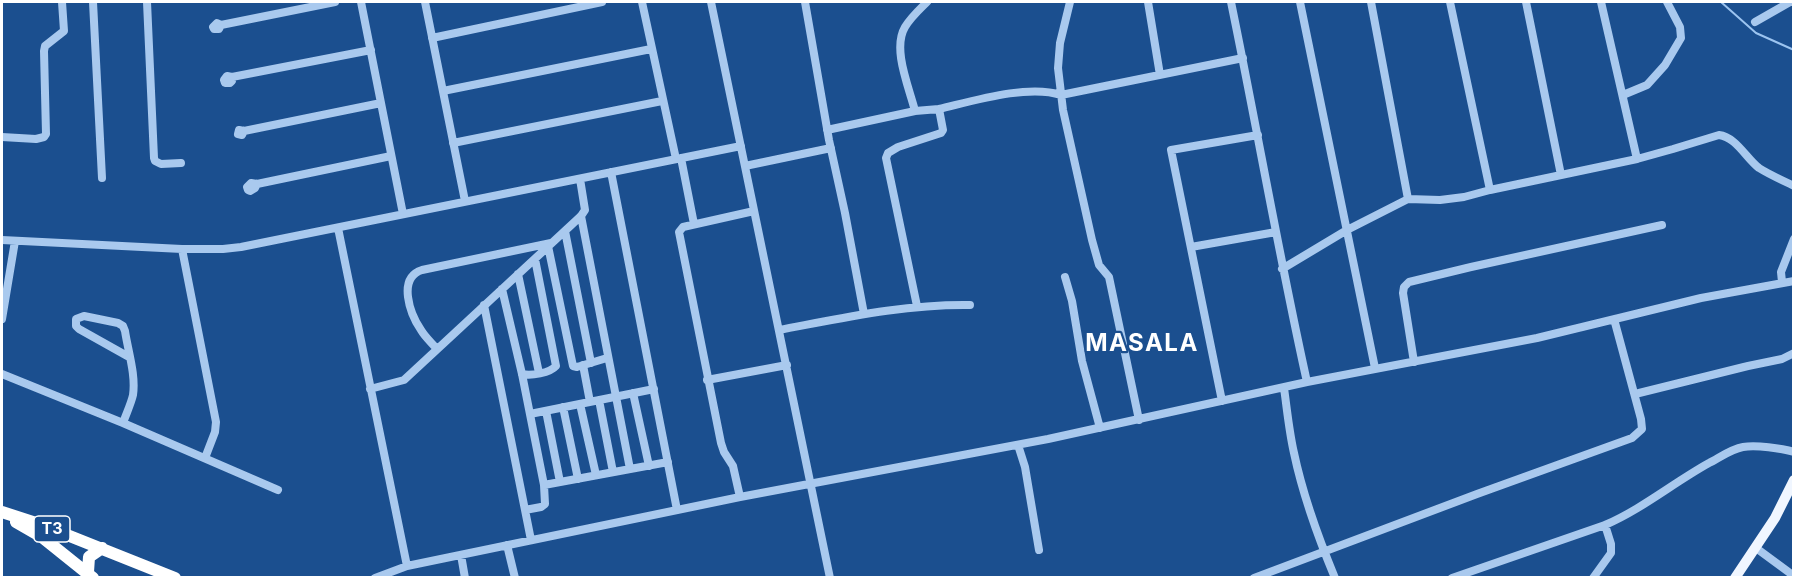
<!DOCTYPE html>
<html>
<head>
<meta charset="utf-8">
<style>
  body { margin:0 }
  #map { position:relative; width:1795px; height:579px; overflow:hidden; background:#1b4f8f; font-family:Inter,sans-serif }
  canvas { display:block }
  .frame { position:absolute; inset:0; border:3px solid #fff; pointer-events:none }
</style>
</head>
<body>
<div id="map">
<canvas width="1795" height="579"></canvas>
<div class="frame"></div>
</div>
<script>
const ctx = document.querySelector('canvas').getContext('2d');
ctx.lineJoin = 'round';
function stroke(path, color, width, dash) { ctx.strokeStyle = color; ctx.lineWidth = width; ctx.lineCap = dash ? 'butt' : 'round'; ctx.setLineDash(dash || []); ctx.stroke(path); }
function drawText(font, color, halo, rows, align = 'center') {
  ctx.font = font + ' Inter,sans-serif'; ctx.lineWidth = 4.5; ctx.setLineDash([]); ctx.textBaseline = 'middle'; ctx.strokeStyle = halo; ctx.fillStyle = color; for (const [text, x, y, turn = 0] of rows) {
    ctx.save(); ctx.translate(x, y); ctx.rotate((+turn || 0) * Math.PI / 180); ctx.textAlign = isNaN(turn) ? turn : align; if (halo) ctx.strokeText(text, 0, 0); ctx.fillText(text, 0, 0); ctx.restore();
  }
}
stroke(new Path2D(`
  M1721 2 1756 33 1794 50`), '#9cc4f0', 2);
stroke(new Path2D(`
  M93 2 102 178
  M147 2 154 158 155 161 161 164 181 163
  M361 2 403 214
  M425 2 465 201
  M642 2 676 159
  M711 2 830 578
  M805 2 829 140 845 213 864 314
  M1070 2 1060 43 1058 68 1063 110 1092 240 1099 265 1109 277 1139 420
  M1148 2 1160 75
  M1231 2C1257 128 1279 256 1307 382
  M1300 2 1375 368
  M1371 2 1408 199
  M1450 2 1490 190
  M1526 2 1561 175
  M1601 2 1637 159
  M1755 22 1790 2H1794
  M221 25 219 29H214L213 27 217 23 221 25 335 2
  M432 38 602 2
  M232 77V81L230 83H225L224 80 227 76 232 77 371 50
  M443 91 651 49
  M1623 95 1647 85 1665 65 1681 38 1680 27 1667 2
  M939 109C973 101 1028 84 1061 95L1243 58
  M915 111C909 87 892 49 905 27 911 17 920 9 927 2
  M827 130 915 111 939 109 943 130 941 133 898 147 888 153 886 158 917 306
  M244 131 242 135 238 134 239 130 244 131 381 103
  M2 137 36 139 44 137 46 134 44 51 45 46 64 31 62 2
  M453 143 662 101
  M681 158 694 224
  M745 166 831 148
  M611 172 677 510
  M257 184 255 188 250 191 248 190 247 187 251 183 257 184 391 156
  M581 216 630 469
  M338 228 407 566
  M565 231 591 363
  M2 240 182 249H223L241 247 741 146
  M548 246 573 366 577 367 607 358
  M1191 247 1276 232
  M182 249 216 422 215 432 205 458
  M1282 269 1347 230 1408 199 1440 200 1464 197 1490 190 1637 159 1673 149 1719 135C1736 137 1746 158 1759 168 1770 175 1782 180 1794 186
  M518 274 539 373
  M1065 277 1072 301 1082 361 1100 428
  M1782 282 1781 272 1794 239
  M502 289 522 374 544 485 668 462
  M484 305 531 540
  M2 319 15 241
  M779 330C843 318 905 304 970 305
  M437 349C431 342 425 337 421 330 410 314 397 278 422 270L551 243
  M1414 362 1403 293 1404 287 1409 282 1471 267 1662 225
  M583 365 590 402
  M2 374 123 423 278 490
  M522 374C531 376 550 373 556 366L535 259
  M707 380 787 365
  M1284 388C1287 409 1289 431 1294 453 1303 496 1318 537 1335 578
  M370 389 404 380 581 216 585 210 580 179
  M633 393 649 466
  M1635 394 1748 366 1782 359 1794 353
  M599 400 613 472
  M1222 401 1171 150 1258 135
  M580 404 596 475
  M563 407 578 479
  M546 411 560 482
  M530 414 654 389
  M123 423C126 414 131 404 133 395 136 375 128 351 125 331L123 326 118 323 84 316 76 319V326L79 329 129 357
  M1018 445 1025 467 1039 550
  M740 497 733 466 724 452 721 443 679 232 683 227 754 211
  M525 510 541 507 545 504 544 485
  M1605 525C1642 509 1673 483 1709 463 1719 458 1731 449 1743 447 1756 445 1781 448 1794 452
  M507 545 515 578
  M1756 548 1794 576
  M461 555 465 578
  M375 578 407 566 740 497 1048 439 1307 382 1537 338 1701 298 1794 281
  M1254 578 1477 494 1632 438 1642 429 1641 419 1614 319
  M1452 578 1605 525 1611 544V553L1593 578`), '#a9c9ee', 8);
stroke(new Path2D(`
  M1735 578 1775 518 1794 480`), '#f0f6ff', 10);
stroke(new Path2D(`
  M2 512 42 525 175 578
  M16 522 42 537 93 578
  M88 572 89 557 102 548`), '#fff', 12);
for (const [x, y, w] of [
  [52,529,36]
]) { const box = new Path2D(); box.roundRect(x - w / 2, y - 13, w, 26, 4.5); ctx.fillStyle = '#1b4f8f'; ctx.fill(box); stroke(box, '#fff', 1.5); }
drawText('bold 16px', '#fff', null, [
  ["T3",52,529]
]);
ctx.letterSpacing = '1.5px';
drawText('bold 24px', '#fff', '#1b4f8f', [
  ["MASALA",1142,344]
]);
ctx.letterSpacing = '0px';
</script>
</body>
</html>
